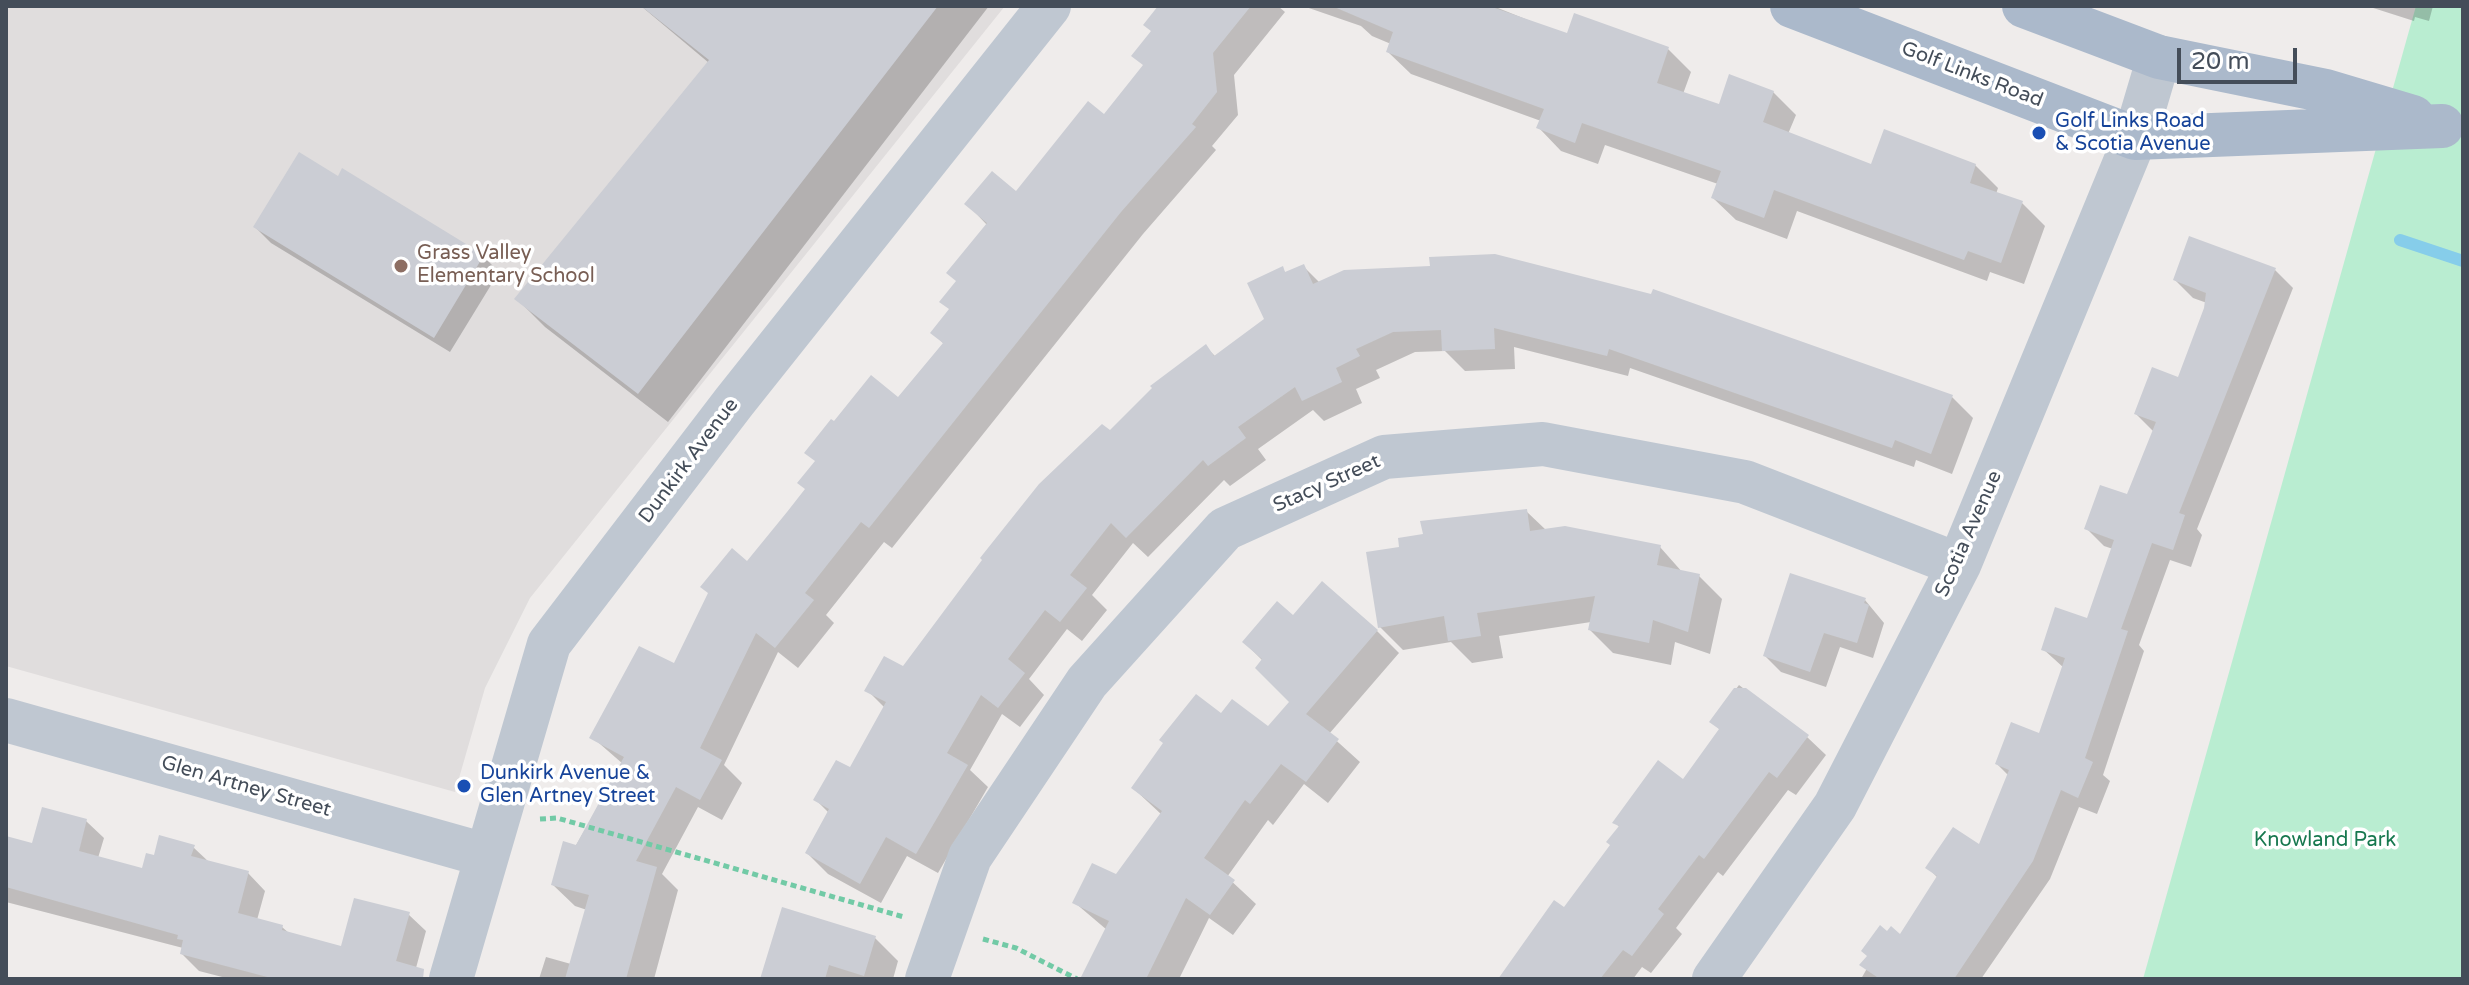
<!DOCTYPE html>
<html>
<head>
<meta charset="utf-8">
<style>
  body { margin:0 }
  #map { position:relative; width:2469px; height:985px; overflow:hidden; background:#efeceb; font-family:"Varela Round",sans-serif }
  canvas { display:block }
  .frame { position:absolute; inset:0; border:8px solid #444d59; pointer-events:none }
  .scale { position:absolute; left:2177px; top:48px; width:120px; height:36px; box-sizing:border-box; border:4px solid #444d59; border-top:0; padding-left:10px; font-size:24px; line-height:28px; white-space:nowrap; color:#444d59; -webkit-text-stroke:6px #fff; paint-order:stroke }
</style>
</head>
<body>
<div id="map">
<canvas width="2469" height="985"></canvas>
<div class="frame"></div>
<div class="scale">20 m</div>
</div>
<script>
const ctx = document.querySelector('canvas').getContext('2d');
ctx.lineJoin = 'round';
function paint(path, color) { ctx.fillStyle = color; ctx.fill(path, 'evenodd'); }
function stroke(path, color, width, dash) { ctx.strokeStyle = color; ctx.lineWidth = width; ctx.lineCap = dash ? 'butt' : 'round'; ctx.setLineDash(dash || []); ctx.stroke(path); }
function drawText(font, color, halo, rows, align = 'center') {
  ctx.font = font + ' "Varela Round",sans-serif'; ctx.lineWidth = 7; ctx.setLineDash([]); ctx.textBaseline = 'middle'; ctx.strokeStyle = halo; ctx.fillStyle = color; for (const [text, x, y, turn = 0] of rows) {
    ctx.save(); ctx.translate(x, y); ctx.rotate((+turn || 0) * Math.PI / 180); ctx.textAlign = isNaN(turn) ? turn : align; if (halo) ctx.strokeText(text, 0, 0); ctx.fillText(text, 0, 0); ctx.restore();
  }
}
paint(new Path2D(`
  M6 6H1005L530 598 485 688 455 792 6 666Z`), '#e0dddd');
paint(new Path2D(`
  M2416 6H2463V979H2143Z`), '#b9edd1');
paint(new Path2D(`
  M641 6H989L668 422 545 327 517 299 709 63Z
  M1161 6H1278L1285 12 1234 75 1238 115 1212 146 1216 150 1143 234 892 548 884 542 826 615 834 623 798 668 778 652 724 765 742 783 722 820 698 807 662 874 678 890 654 979H539L546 957 571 964 587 910 575 906 553 885 623 764 592 737 675 666 748 563 898 400 944 344 932 332 950 310 957 282 987 225 967 204 1016 193 1104 116 1145 67Z
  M1303 6H1493L1568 36 1576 16 1668 49 1691 72 1683 94 1720 107 1773 92 1796 115 1788 134 1872 166 1975 165 1998 188 1996 194 2022 203 2045 226 2024 284 1990 272 1987 281 1797 211 1787 239 1736 220 1713 198 1718 184 1605 145 1598 164 1561 151 1539 128 1541 121 1411 74 1388 52 1391 44 1372 36 1361 26Z
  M2367 6H2433L2429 21 2415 17 2414 21Z
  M343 171 483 256 499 272 450 352 271 243 255 227 339 178Z
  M1303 266 1320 283 1952 397 1973 418 1952 474 1916 460 1914 467 1630 368 1628 376 1514 347 1515 369 1465 371 1445 351 1415 352 1376 370 1380 378 1356 389 1362 403 1324 421 1313 410 1258 449 1266 460 1230 486 1224 480 1148 557 1133 543 1092 595 1107 610 1082 641 1067 629 1029 679 1044 695 1020 727 1002 714 970 770 988 787 938 873 907 856 881 903 828 874 807 853 829 813 816 800 850 770 885 708 867 690 904 669 1110 433 1206 347 1216 357 1266 320 1282 269 1287 274Z
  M2275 270 2293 288 2197 529 2202 535 2191 567 2170 560 2139 645 2144 651 2103 775 2110 781 2097 814 2079 807 2050 879 1981 979H1861L1887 933 1901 936 1938 878 1928 868 1980 847 2009 776 1997 764 2040 736 2064 668 2043 649 2088 620 2113 549 2104 546 2086 528 2129 497 2154 432 2136 414 2180 380 2207 303 2193 298 2175 280Z
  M1526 511 1546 530 1660 547 1683 573 1699 576 1722 599 1710 654 1675 642 1671 665 1613 653 1590 630 1591 622 1499 636 1503 658 1472 663 1451 642 1403 650 1380 627 1401 549Z
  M1865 600 1884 623 1873 658 1840 647 1826 687 1781 672 1765 656Z
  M1293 618 1377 631 1399 653 1329 734 1360 762 1328 803 1304 784 1273 825 1268 820 1227 877 1256 904 1233 935 1209 918 1179 979H1082L1107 930 1074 902 1116 877 1162 815 1133 788 1221 716 1268 729 1292 702 1263 661 1244 642Z
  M1739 685 1807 737 1826 755 1796 795 1788 790 1723 876 1718 872 1676 928 1682 934 1651 973 1642 967 1633 979H1500L1564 910 1613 846 1620 828 1615 822 1683 782 1721 731 1712 721Z
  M86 821 104 838 98 858 144 871 156 857 193 847 210 863 248 873 265 891 257 920 282 927 290 934 343 949 408 914 426 931 413 979H230L199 971 182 954 183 948 6 902V838L34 846Z
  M875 938 898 961 893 979H762Z`), '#0003');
stroke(new Path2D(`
  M2400 240 2463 261`), '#86cdea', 12);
paint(new Path2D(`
  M641 6H938L638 394 514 299 709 60Z
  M1158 6H1251L1213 53 1217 92 1192 124 1196 127 1121 212 869 528 861 522 805 593 814 600 775 648 756 633 700 748 722 760 700 800 676 787 636 861 657 867 626 979H565L589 895 551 885 563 841 576 845 624 757 589 738 639 646 674 663 708 593 700 587 732 548 747 561 787 512 805 489 797 483 815 461 804 453 831 419 834 421 871 375 898 397 943 343 930 333 949 309 939 302 956 281 946 273 987 223 964 204 992 171 1016 191 1088 101 1104 114 1143 65 1131 56 1151 31 1143 25Z
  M1332 6H1489L1567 33 1574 13 1669 47 1657 83 1719 104 1729 74 1774 91 1763 122 1871 164 1884 129 1976 164 1970 183 2023 201 2001 263 1968 251 1964 260 1774 190 1764 218 1711 198 1721 171 1582 123 1575 143 1536 128 1544 109 1386 52 1393 32Z
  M299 152 338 176 342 168 484 255 434 338 253 227Z
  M2189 236 2276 268 2179 513 2185 515 2173 550 2152 543 2121 629 2128 631 2085 758 2093 762 2078 798 2061 790 2033 861 1954 979H1880L1859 965 1867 956 1861 951 1880 925 1887 931 1891 926 1900 934 1937 876 1925 868 1953 827 1979 844 2009 770 1995 764 2011 722 2039 733 2065 658 2041 650 2055 607 2087 618 2114 540 2084 529 2100 485 2127 494 2156 422 2134 414 2152 367 2178 377 2204 308 2206 293 2173 280Z
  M1495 254 1651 294 1653 289 1953 395 1931 454 1895 440 1892 448 1609 349 1607 356 1494 328 1495 349 1442 351 1441 330 1393 332 1356 349 1360 356 1336 368 1342 382 1302 401 1295 387 1238 427 1246 438 1208 466 1203 460 1126 538 1111 523 1070 575 1087 588 1060 622 1045 610 1008 659 1025 673 998 708 981 695 947 753 968 765 916 854 886 837 860 884 805 853 829 809 813 800 836 760 850 767 886 702 864 691 884 656 903 666 982 560 980 558 1039 484 1102 424 1110 430 1152 388 1150 386 1206 344 1214 356 1264 319 1247 283 1283 266 1285 272 1304 264 1313 284 1344 270 1430 266 1429 257Z
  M1527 509 1530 531 1565 526 1661 545 1657 565 1700 574 1688 632 1653 620 1649 643 1588 630 1595 596 1477 613 1481 636 1448 641 1444 616 1378 628 1366 552 1399 547 1398 538 1423 534 1420 521Z
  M1790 573 1866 598 1864 603 1869 605 1857 643 1824 633 1810 672 1763 656Z
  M1322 581 1378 630 1306 714 1339 739 1306 782 1281 764 1250 804 1245 800 1204 858 1235 880 1210 915 1186 898 1146 979H1080L1109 921 1072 903 1092 863 1116 874 1162 811 1131 788 1163 743 1159 740 1196 694 1221 713 1232 699 1268 726 1289 702 1255 668 1262 659 1242 642 1277 601 1293 615Z
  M1734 688H1746L1809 735 1777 778 1769 772 1704 859 1699 855 1658 909 1664 914 1632 956 1623 950 1600 979H1498L1554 900 1564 907 1610 845 1606 842 1619 826 1612 823 1658 760 1683 779 1719 729 1709 722Z
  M42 807 87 819 79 851 142 868 146 853 154 855 159 835 195 845 191 856 249 871 238 913 283 925 282 930 341 946 354 898 410 912 396 961 424 969 423 979H275L180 954 183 940 177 939 178 935 6 887V836L32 843Z
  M782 907 876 936 864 976 829 965 825 979H760Z`), '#cbcdd4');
stroke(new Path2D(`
  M540 819 557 818 904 917
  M983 939 1016 948 1077 979`), '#72caa6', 5, [6, 4]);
stroke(new Path2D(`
  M6 720 485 855
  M451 979 549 644 734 402 1049 6
  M927 979 970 857 1087 682 1225 529 1384 457 1543 444 1745 482 1959 565
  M1714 979 1835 806 1959 565 2135 138 2159 57`), '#bfc7d1', 44);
stroke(new Path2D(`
  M1792 6 2135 138 2442 126
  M2024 6 2159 57 2326 91 2413 117`), '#abb9cb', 44);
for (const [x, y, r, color] of [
  [2039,133,8,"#1a4fb4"],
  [401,266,8,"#8d6e63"],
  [464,786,8,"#1a4fb4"]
]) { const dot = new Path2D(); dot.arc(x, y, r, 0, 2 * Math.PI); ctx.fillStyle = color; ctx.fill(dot); stroke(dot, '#fff', 3); }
drawText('20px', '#444d59', '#fff', [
  ["Golf Links Road",1972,75,21],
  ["Dunkirk Avenue",689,461,-53],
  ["Stacy Street",1327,484,-24],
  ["Scotia Avenue",1969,534,-66],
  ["Glen Artney Street",246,787,16]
]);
drawText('20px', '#164399', '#fff', [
  ["Golf Links Road",2055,122],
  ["& Scotia Avenue",2055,145],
  ["Dunkirk Avenue &",480,774],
  ["Glen Artney Street",480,797]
], 'left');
drawText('20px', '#785e54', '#fff', [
  ["Grass Valley",417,254],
  ["Elementary School",417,277]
], 'left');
drawText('20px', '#17784f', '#fff', [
  ["Knowland Park",2325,841]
]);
</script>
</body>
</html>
